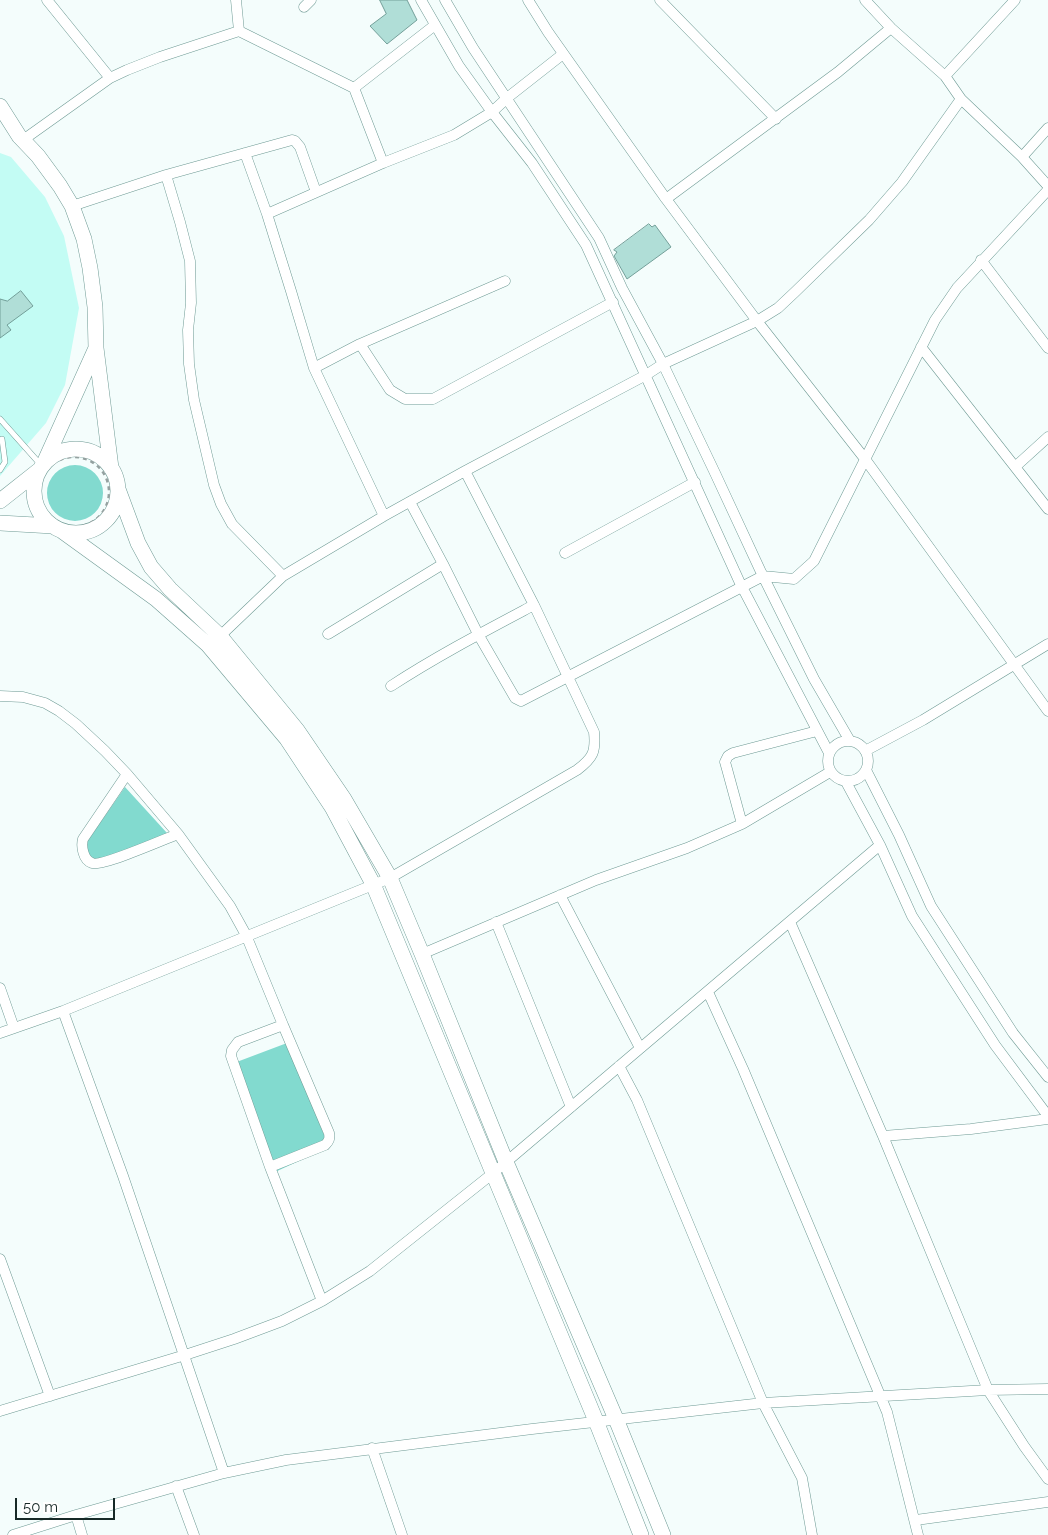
<!DOCTYPE html>
<html>
<head>
<meta charset="utf-8">
<style>
  body { margin:0 }
  #map { position:relative; width:1048px; height:1535px; overflow:hidden; background:#f4fdfc; font-family:Raleway,sans-serif }
  canvas { display:block }
  .scale { position:absolute; left:15px; top:1498px; width:100px; height:22px; box-sizing:border-box; border:2px solid #172927; border-top:0; padding-left:6px; font-size:15px; line-height:18px; white-space:nowrap; color:#172927; -webkit-text-stroke:4px #fff; paint-order:stroke }
</style>
</head>
<body>
<div id="map">
<canvas width="1048" height="1535"></canvas>
<div class="scale">50 m</div>
</div>
<script>
const ctx = document.querySelector('canvas').getContext('2d');
ctx.lineJoin = 'round';
function paint(path, color) { ctx.fillStyle = color; ctx.fill(path, 'evenodd'); }
function stroke(path, color, width, dash) { ctx.strokeStyle = color; ctx.lineWidth = width; ctx.lineCap = dash ? 'butt' : 'round'; ctx.setLineDash(dash || []); ctx.stroke(path); }
paint(new Path2D(`
  M0 153 11 157 45 197 64 236 79 308 65 385 46 423 0 476Z`), '#c3fcf4');
paint(new Path2D(`
  M47 493a28 28 0 1 1 56 0a28 28 0 1 1-56 0Z
  M125 787 167 833 156 842 94 866 84 846Z
  M287 1043 329 1147 273 1173 234 1063Z`), '#82dacf');
const building = new Path2D(`
  M380 0H407L417 20 387 44 370 26 386 14Z
  M649 224 652 227 655 225 671 247 627 279 614 256 617 252 614 250Z
  M21 291 33 306 7 325 11 330 0 338V299L7 301Z`);
paint(building, '#b0ded7');
stroke(building, '#739f99', 1);
const lane = new Path2D(`
  M0 419 41 465
  M0 470 5 462 2 439`);
const street = new Path2D(`
  M47 0 110 78
  M236 0 239 31
  M421 0 459 66 492 112 532 163 586 245 740 583 829 753
  M445 0 473 48 599 238 622 288 663 364 715 473 761 572 814 679 850 741
  M528 0 548 32 666 199 757 321 865 459 1048 711
  M660 0 776 119
  M865 0 891 28 945 76 961 99
  M304 7 311 0
  M945 76 1015 0
  M354 88 435 25
  M23 140 110 78 127 70 160 57 239 31 354 88 383 163
  M245 153 267 214 291 291 314 368 384 516
  M1022 157 1048 128
  M166 175 180 222 190 261 191 303 188 330 189 364 194 400 214 485 221 504 232 524 283 576
  M666 199 838 72 891 28
  M72 206 166 175 292 140 295 141 300 147 316 192
  M267 214 383 163 454 135 492 112 507 98 563 54
  M981 260 1048 348
  M360 344 390 390 405 399H433L613 302
  M921 347 1048 509
  M314 368 360 344 505 281
  M1015 467 1048 437
  M410 502 443 564 478 634 515 698 521 701 763 576 794 579 814 561 935 320 957 288 1048 190
  M565 553 695 482
  M328 634 443 564
  M217 639 283 576 384 516 465 471 646 375 663 364 757 321 778 308 795 292 869 220 902 182 961 99 1022 157 1048 186
  M391 686C437 656 485 631 534 605
  M0 696 23 697 45 703 59 711 76 724 105 751 127 774 178 834 230 906 246 935 283 1025 238 1042 232 1050 231 1056 270 1167 322 1301
  M828 761a20 20 0 1 1 40 0a20 20 0 1 1-40 0Z
  M865 751 923 720 1048 644
  M866 770 899 835 931 906 1013 1033 1048 1077
  M127 774 83 839C81 846 83 860 92 863 101 867 165 839 178 834
  M846 782 880 845 912 916 995 1045 1048 1116
  M742 824 727 769 725 762 728 756 733 753 817 731
  M560 895 640 1048
  M496 922 571 1107
  M790 922 883 1136 988 1390 1024 1446 1048 1479
  M422 954 596 880 687 848 742 824 830 772
  M0 988 14 1028
  M708 992 743 1069 887 1412 918 1535
  M63 1011 123 1176 224 1473
  M0 1033 63 1011 390 878 577 770C593 758 596 752 594 732L534 605 465 471
  M619 1066 637 1100 763 1403 802 1478 812 1535
  M883 1136 971 1129 1048 1119
  M270 1167 325 1145C329 1141 330 1139 329 1133L283 1025
  M0 1259 50 1396
  M0 1411 185 1355 234 1339 282 1321 322 1301 370 1271 492 1174 880 845
  M372 1448 402 1535
  M176 1486 194 1535
  M76 1515 82 1535
  M916 1520 1048 1502
  M13 1535 76 1515 224 1473 286 1460 532 1429 763 1403 988 1390 1048 1389`);
const secondary = new Path2D(`
  M0 106 19 136 38 156 60 186 72 206 84 239 90 268 95 307 96 348 111 468
  M34 491a42 42 0 1 1 84 0a42 42 0 1 1-84 0Z
  M45 461 96 348
  M118 489 138 543 151 567 170 589 220 636 297 730 344 799 390 878 422 954 506 1162 616 1419 663 1535
  M0 501 38 471
  M0 523 53 526
  M62 531 156 599 208 645 287 739 332 807 373 884 596 1421 641 1535`);
stroke(lane, '#6e9a94', 6);
stroke(street, '#6e9a94', 11);
stroke(secondary, '#6e9a94', 16);
stroke(new Path2D(`
  M39 492a35 35 0 1 1 70 0a35 35 0 1 1-70 0Z`), '#94a1a0', 2.5, [4, 4]);
stroke(lane, '#fff', 5);
stroke(street, '#fff', 10);
stroke(secondary, '#fff', 15);
</script>
</body>
</html>
